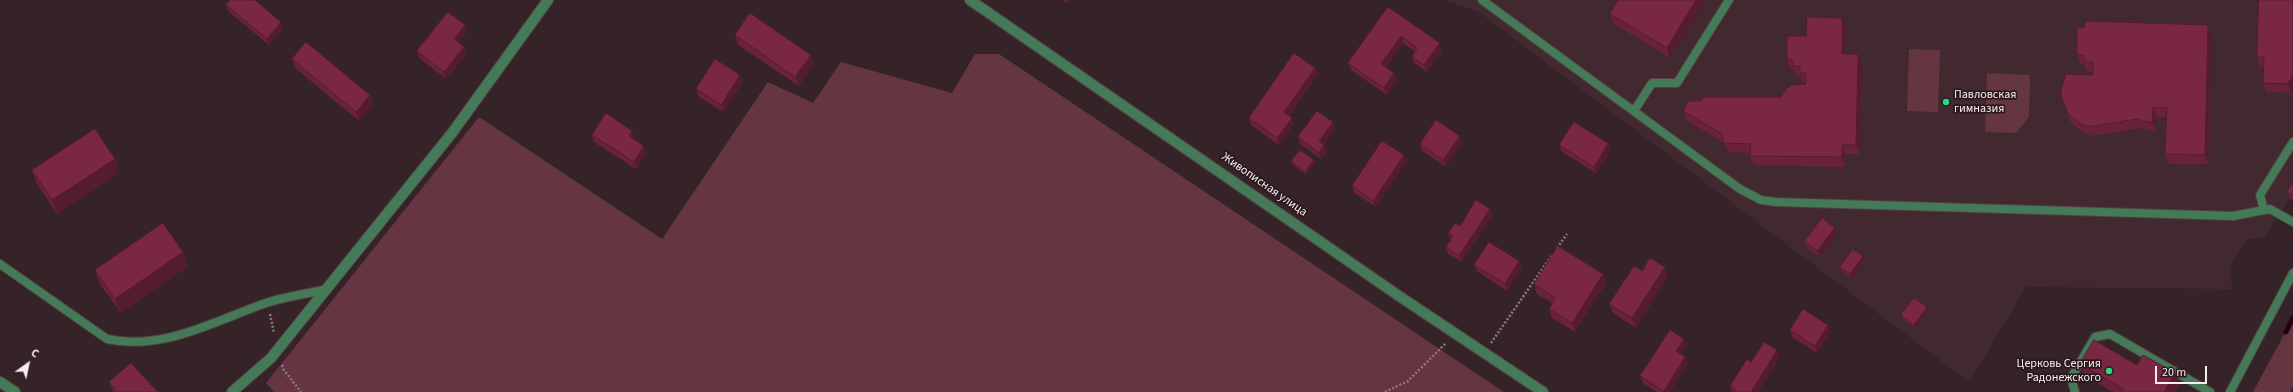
<!DOCTYPE html>
<html>
<head>
<meta charset="utf-8">
<style>
  body { margin:0 }
  #map { position:relative; width:2293px; height:392px; overflow:hidden; background:#352327; font-family:"Source Sans 3",sans-serif }
  canvas { display:block }
  .north { position:absolute; left:8px; top:344px; width:40px; height:40px; -webkit-text-stroke:3px #2a191d; paint-order:stroke; rotate:33deg; font-size:11px; font-weight:700; line-height:16px; text-align:center; color:#faedef }
  .north::after { content:''; display:block; margin:auto; width:14px; height:18px; background:#faedef; clip-path:polygon(50% 0,100% 100%,50% 72%,0 100%) }
  .scale { position:absolute; left:2155px; top:366px; width:52px; height:18px; box-sizing:border-box; border:2px solid #faedef; border-top:0; padding-left:5px; font-size:12px; line-height:14px; white-space:nowrap; color:#faedef; -webkit-text-stroke:3px #2a191d; paint-order:stroke }
</style>
</head>
<body>
<div id="map">
<canvas width="2293" height="392"></canvas>
<div class="north">С</div>
<div class="scale">20 m</div>
</div>
<script>
const ctx = document.querySelector('canvas').getContext('2d');
ctx.lineJoin = 'round';
function paint(path, color) { ctx.fillStyle = color; ctx.fill(path, 'evenodd'); }
function stroke(path, color, width, dash) { ctx.strokeStyle = color; ctx.lineWidth = width; ctx.lineCap = dash ? 'butt' : 'round'; ctx.setLineDash(dash || []); ctx.stroke(path); }
function drawText(font, color, halo, rows, align = 'center') {
  ctx.font = font + ' "Source Sans 3",sans-serif'; ctx.lineWidth = 3.5; ctx.setLineDash([]); ctx.textBaseline = 'middle'; ctx.strokeStyle = halo; ctx.fillStyle = color; for (const [text, x, y, turn = 0] of rows) {
    ctx.save(); ctx.translate(x, y); ctx.rotate((+turn || 0) * Math.PI / 180); ctx.textAlign = isNaN(turn) ? turn : align; if (halo) ctx.strokeText(text, 0, 0); ctx.fillText(text, 0, 0); ctx.restore();
  }
}
paint(new Path2D(`
  M1444 0H2293V192L2265 237 2246 240 2230 267 2232 289 2026 287 1969 382 1479 12Z`), '#42292f');
paint(new Path2D(`
  M1909 49 1940 50 1938 112 1907 111Z
  M975 54H999L1504 392H274L266 383 479 117 662 239 768 82 813 103 841 62 952 93Z
  M1987 73 2030 75 2029 117 2016 133 1985 132Z
  M2293 318V386L2290 392H2253Z`), '#653541');
stroke(new Path2D(`
  M2286 332 2293 318`), '#27000d', 5);
const lane = new Path2D(`
  M1482 0 1740 189 1761 200 1776 202 2233 216 2270 209 2293 222
  M1634 111 1652 83H1677L1729 0
  M2264 210 2260 195 2293 142
  M0 264 107 339C164 351 214 321 266 303 284 297 305 294 323 290
  M2075 392 2071 378 2095 337 2110 334 2210 392
  M2230 392 2293 273`);
const street = new Path2D(`
  M970 0 1399 296 1543 392
  M0 382 15 392
  M232 392 271 358 452 133 548 0`);
stroke(lane, '#513f43', 10);
stroke(street, '#513f43', 12);
stroke(new Path2D(`
  M1557 248 1567 234
  M270 314 274 333
  M1491 343 1552 255
  M282 365 284 370 301 392
  M1385 392 1408 381 1446 343`), '#8a7a7d', 2.5, [2, 2]);
stroke(lane, '#447a58', 8);
stroke(street, '#447a58', 10);
paint(new Path2D(`
  M1062 0H1070L1067 4Z
  M1618 0H1705L1670 58 1613 23 1610 14Z
  M2259 0 2291 93 2266 92 2263 83 2264 67H2260L2257 57Z
  M226 5 281 22 283 28 269 45 228 11Z
  M1388 7 1440 43 1442 50 1427 72 1414 63 1412 57 1415 52 1403 43 1386 67 1397 80 1387 95 1351 70 1348 63Z
  M1842 18 1846 27 1845 54 1861 64 1860 154H1845V167L1754 165 1750 156V153L1728 152 1724 143 1686 120 1683 111 1701 101 1781 97 1806 84V82H1803L1801 76H1796L1794 69H1790L1787 60 1806 36Z
  M467 32 458 43 464 47 466 54 446 79 419 58 417 51Z
  M2211 34 2208 164H2169L2165 154 2166 117H2156V132L2141 128 2092 136 2084 133 2071 123 2062 99 2093 75V71H2087L2084 64H2080L2077 55Z
  M735 35 811 55 814 64 799 86 738 45Z
  M292 59 370 95 374 104 359 121 295 68Z
  M1315 68 1318 74 1289 116 1294 124 1279 145 1251 125 1249 118Z
  M740 75 743 82 723 112 698 96 696 89Z
  M1333 122 1335 129 1324 145 1327 152 1321 159 1300 144 1298 137Z
  M592 135 635 137 633 140 647 153 636 169 594 142Z
  M1462 143 1446 167 1422 151 1420 144Z
  M1608 143 1611 150 1596 173 1562 152 1559 145Z
  M1404 155 1406 162 1376 207 1354 193 1352 186Z
  M115 159 120 173 57 214 37 184 32 170Z
  M1291 161 1315 164 1306 175 1292 164Z
  M2293 182V200L2290 198 2287 192Z
  M1490 209 1492 216 1462 262 1448 254 1446 247 1451 240 1448 233Z
  M1837 234 1820 257 1807 248 1805 241Z
  M183 252 188 266 121 313 100 284 95 270Z
  M1864 260 1851 278 1841 270 1840 267Z
  M1474 265 1522 268 1507 291 1477 271Z
  M1642 271 1668 276 1636 328 1613 313 1609 304Z
  M1603 274 1606 283 1575 332 1552 318 1549 309 1552 303 1537 294 1534 284Z
  M1928 311 1915 328 1903 319 1901 315Z
  M1828 325 1830 332 1817 353 1792 337 1790 330Z
  M1687 345 1681 354 1685 357 1688 363 1670 392H1657L1643 383 1640 376Z
  M1780 357 1758 392H1732L1730 386Z
  M2080 364 2137 365 2175 373 2179 385 2175 392H2112L2084 375Z
  M109 382 158 392H114L112 389Z`), '#692239');
paint(new Path2D(`
  M1066 0H1070L1067 4Z
  M1696 0H1705L1670 58 1667 48Z
  M1842 18 1846 27 1845 63 1842 54Z
  M281 22 283 28 269 45 267 39Z
  M465 25 467 32 456 46 454 39Z
  M2208 25 2211 34 2208 164 2205 155Z
  M1401 36 1403 43 1384 71 1381 64Z
  M1440 43 1442 50 1427 72 1424 65Z
  M464 47 466 54 446 79 444 72Z
  M1858 54 1861 64 1860 154 1856 145Z
  M811 55 814 64 799 86 795 77Z
  M1315 68 1318 74 1286 119 1284 112Z
  M1394 73 1397 80 1387 95 1384 88Z
  M740 75 743 82 723 112 721 105Z
  M2293 75V90L2291 93 2288 84Z
  M370 95 374 104 359 121 356 112Z
  M2153 107 2156 117V132L2152 123Z
  M1292 118 1294 124 1279 145 1277 138Z
  M1333 122 1335 129 1321 148 1319 141Z
  M632 131 635 137 631 143 629 136Z
  M1460 136 1462 143 1446 167 1443 160Z
  M1608 143 1611 150 1596 173 1594 167Z
  M1324 145 1327 152 1321 159 1319 153Z
  M1842 145 1845 154V167L1842 157Z
  M644 146 647 153 636 169 634 162Z
  M1404 155 1406 162 1376 207 1373 201Z
  M115 159 120 173 57 214 52 200Z
  M1314 160 1315 164 1306 175 1305 172Z
  M1490 209 1492 216 1462 262 1459 256Z
  M1835 228 1837 234 1820 257 1817 251Z
  M183 252 188 266 121 313 115 299Z
  M1863 256 1864 260 1851 278 1850 274Z
  M1519 261 1522 268 1507 291 1505 284Z
  M1665 267 1668 276 1636 328 1632 318Z
  M1603 274 1606 283 1575 332 1572 323Z
  M1927 307 1928 311 1915 328 1914 325Z
  M1828 325 1830 332 1817 353 1815 346Z
  M1684 339 1687 345 1679 358 1676 351Z
  M1777 350 1780 357 1758 392H1751Z
  M1685 357 1688 363 1670 392H1664V391Z
  M2175 373 2179 385 2175 392H2164Z`), '#551c2e');
const building = new Path2D(`
  M230 0H255L281 22 267 39 226 5Z
  M1618 0H1696L1667 48 1610 14Z
  M2259 0H2293V75L2288 84 2263 83 2264 57H2257Z
  M1388 7 1440 43 1424 65 1412 57 1417 48 1401 36 1381 64 1394 73 1384 88 1348 63Z
  M448 12 465 25 454 39 464 47 444 72 417 51Z
  M750 13 811 55 795 77 735 35Z
  M1807 17 1842 18V54H1858L1856 145H1842V157L1750 156 1751 144 1724 143 1722 134 1683 111 1689 101H1701L1703 97H1781L1786 89 1791 85 1806 84V73H1800V66L1793 67V60H1787V36H1806Z
  M2085 21 2208 25 2205 155 2165 154 2167 108 2153 107 2152 123 2137 119 2088 127 2081 124 2068 114 2062 99 2061 90 2066 74 2093 75V62H2084V55H2077V28H2084Z
  M306 42 370 95 356 112 292 59Z
  M1294 53 1315 68 1284 112 1292 118 1277 138 1249 118Z
  M715 59 740 75 721 105 696 89Z
  M1317 111 1333 122 1319 141 1324 145 1319 153 1298 137Z
  M606 113 632 131 629 136 644 146 634 162 592 135Z
  M1436 120 1460 136 1443 160 1420 144Z
  M1574 122 1608 143 1594 167 1559 145Z
  M95 129 115 159 52 200 32 170Z
  M1382 141 1404 155 1373 201 1352 186Z
  M1300 150 1314 160 1305 172 1291 161Z
  M2293 182V195L2287 192Z
  M1476 200 1490 209 1459 256 1446 247 1453 236 1448 233 1455 223 1460 226Z
  M1822 218 1835 228 1817 251 1805 241Z
  M163 223 183 252 115 299 95 270Z
  M1489 242 1519 261 1505 284 1474 265Z
  M1558 246 1603 274 1572 323 1549 309 1555 298 1534 284Z
  M1853 249 1863 256 1850 274 1840 267Z
  M1650 258 1665 267 1632 318 1609 304 1634 266 1642 271Z
  M1914 298 1927 307 1914 325 1901 315Z
  M1803 309 1828 325 1815 346 1790 330Z
  M1670 330 1684 339 1676 351 1685 357 1664 391 1640 376Z
  M2094 340 2137 365 2143 355 2175 373 2164 392H2122L2123 389 2080 364Z
  M1764 342 1777 350 1751 392H1738L1730 386 1747 359 1751 362Z
  M131 363 158 392H118L109 382Z`);
paint(building, '#7a2842');
stroke(building, '#551c2e', 1);
for (const [x, y, r, color] of [
  [1946,102,4,"#2ed883"],
  [2109,371,4,"#2ed883"]
]) { const dot = new Path2D(); dot.arc(x, y, r, 0, 2 * Math.PI); ctx.fillStyle = color; ctx.fill(dot); stroke(dot, '#2a191d', 1.5); }
drawText('12px', '#faedef', '#2a191d', [
  ["Павловская",1954,95],
  ["гимназия",1954,109],
  ["Церковь Сергия",2101,364,"right"],
  ["Радонежского",2101,378,"right"]
], 'left');
drawText('12px', '#faedef', '#2a191d', [
  ["Живописная улица",1264,185,35]
]);
</script>
</body>
</html>
